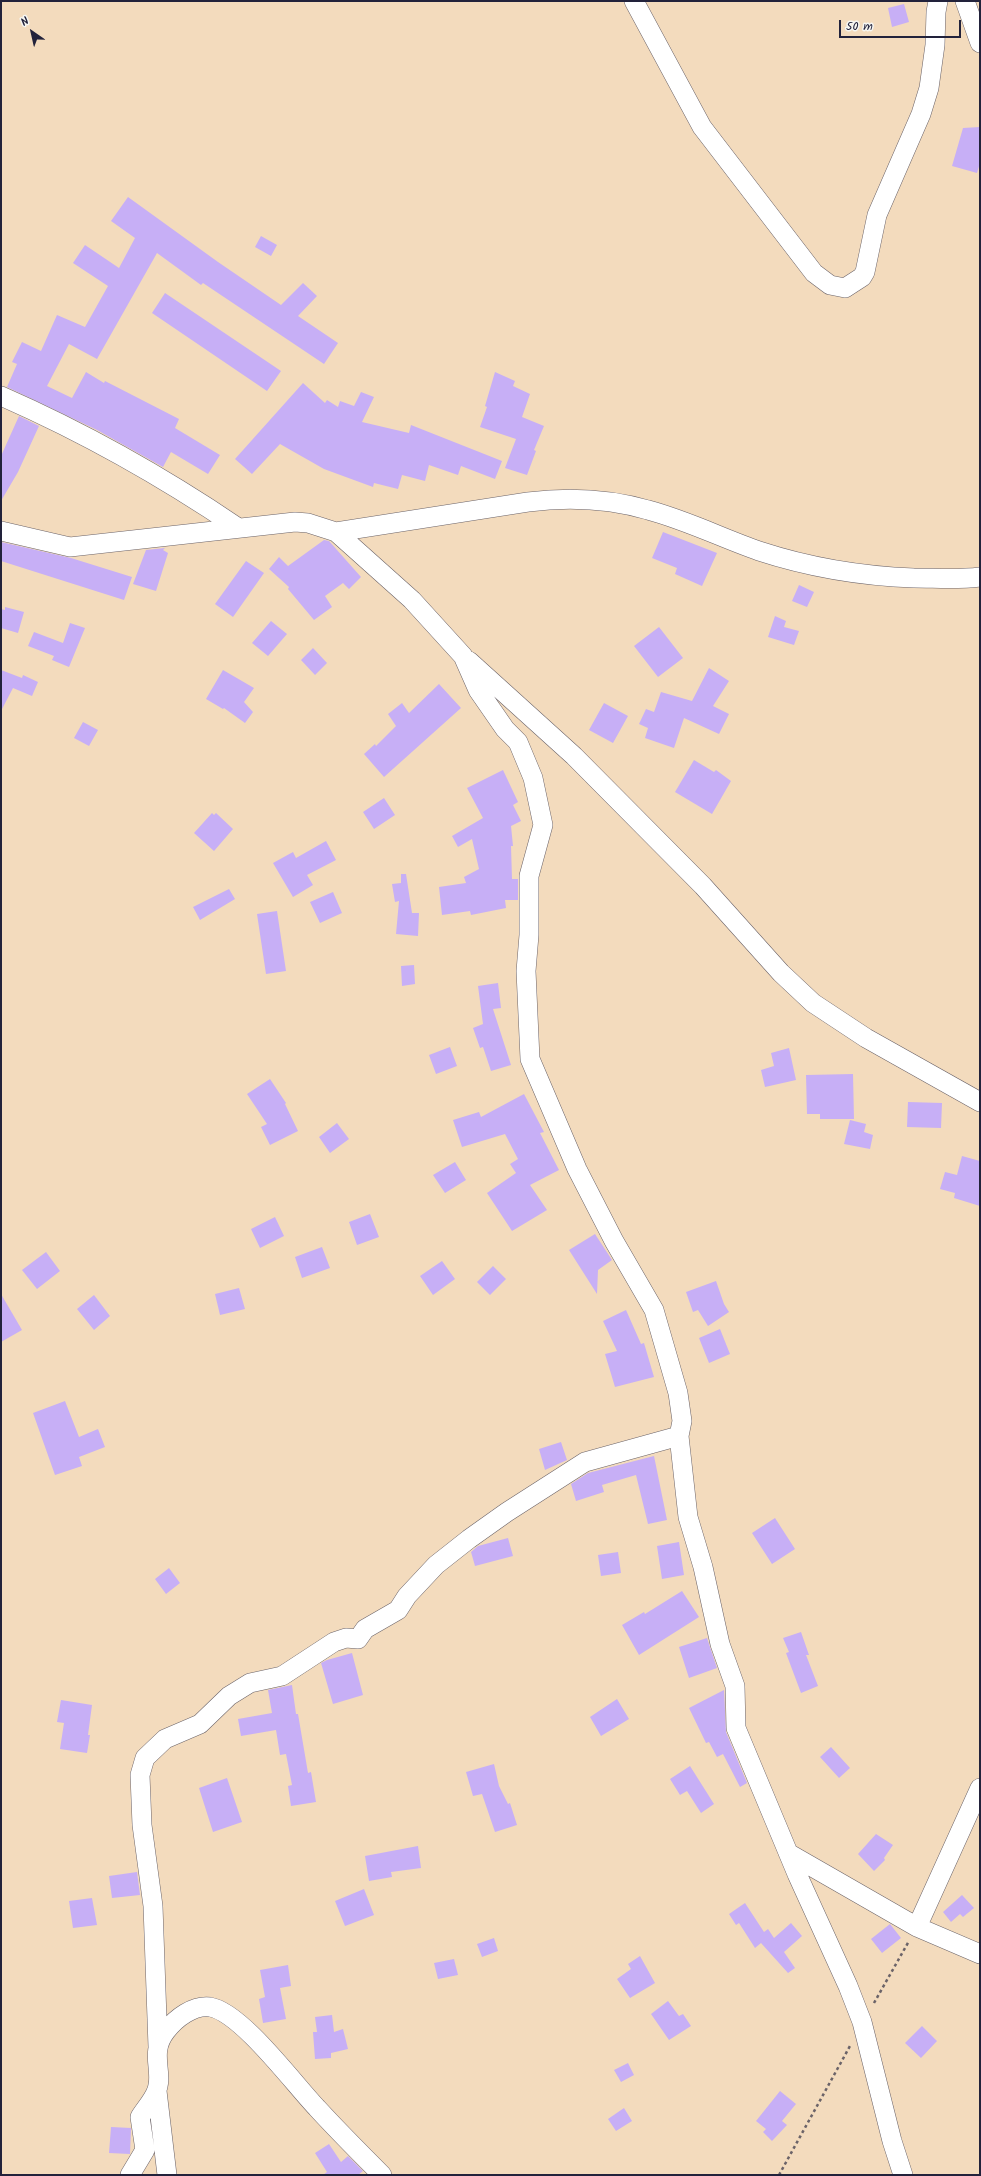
<!DOCTYPE html>
<html>
<head>
<meta charset="utf-8">
<style>
  body { margin:0 }
  #map { position:relative; width:981px; height:2176px; overflow:hidden; background:#f3dbbd; font-family:Kalam,sans-serif }
  canvas { display:block }
  .frame { position:absolute; inset:0; border:2px solid #22223b; pointer-events:none }
  .north { position:absolute; left:12px; top:12px; width:40px; height:40px; -webkit-text-stroke:3px #f6f6f2; paint-order:stroke; rotate:326deg; font-size:11px; font-weight:700; line-height:16px; text-align:center; color:#22223b }
  .north::after { content:''; display:block; margin:auto; width:14px; height:18px; background:#22223b; clip-path:polygon(50% 0,100% 100%,50% 72%,0 100%) }
  .scale { position:absolute; left:839px; top:20px; width:122px; height:18px; box-sizing:border-box; border:2px solid #22223b; border-top:0; padding-left:5px; font-size:12px; line-height:14px; white-space:nowrap; color:#22223b; -webkit-text-stroke:3px #f6f6f2; paint-order:stroke }
</style>
</head>
<body>
<div id="map">
<canvas width="981" height="2176"></canvas>
<div class="frame"></div>
<div class="north">N</div>
<div class="scale">50 m</div>
</div>
<script>
const ctx = document.querySelector('canvas').getContext('2d');
ctx.lineJoin = 'round';
function paint(path, color) { ctx.fillStyle = color; ctx.fill(path, 'evenodd'); }
function stroke(path, color, width, dash) { ctx.strokeStyle = color; ctx.lineWidth = width; ctx.lineCap = dash ? 'butt' : 'round'; ctx.setLineDash(dash || []); ctx.stroke(path); }
paint(new Path2D(`
  M904 4 909 22 892 27 888 8Z
  M980 127V163L977 173 952 166 963 128Z
  M128 197 218 262 281 305 303 283 317 296 298 316 338 343 324 364 203 283 201 285 157 253 97 359 69 344 47 386 72 398 86 372 104 383 105 381 179 419 175 428 220 455 208 474 171 452 163 467 97 430 7 387 17 364 12 362 22 342 41 351 57 315 85 327 108 286 73 263 85 245 119 268 135 238 111 221Z
  M261 236 277 245 271 256 255 247Z
  M165 293 281 371 267 391 152 313Z
  M495 372 515 381 513 386 530 394 522 417 544 426 534 450 536 451 527 475 505 468 516 439 480 427 487 407 485 406Z
  M303 383 325 403 327 400 338 407 340 401 354 406 361 392 374 397 362 422 409 433 411 425 502 461 495 479 461 466 458 475 429 465 425 481 402 475 398 489 374 483 373 487 324 469 280 444 252 474 235 459Z
  M19 416 39 426 18 472 1 501V456Z
  M663 532 717 553 702 586 675 574 677 568 652 558Z
  M324 540 329 541 361 577 349 589 343 583 325 596 332 607 314 620 288 589 289 587 269 569 279 557 288 566Z
  M1 542 71 558 132 577 124 600 1 561Z
  M165 548 163 550 168 553 156 591 133 584 146 550Z
  M246 561 264 573 233 617 215 604Z
  M799 585 814 592 807 607 792 601Z
  M5 607 24 612 18 633 1 628V609L5 610Z
  M775 616 786 621 784 627 799 631 794 645 768 637Z
  M271 621 287 634 268 656 252 643Z
  M70 623 85 628 69 667 52 660 54 656 28 646 34 632 63 643Z
  M659 627 683 658 658 677 634 646Z
  M313 648 327 663 315 675 301 660Z
  M709 668 729 681 713 706 729 714 719 734 684 718 674 748 645 738 648 728 639 724 646 709 654 712 661 692 692 701Z
  M1 670 22 678 23 675 38 682 32 696 13 688 1 711Z
  M223 670 254 688 244 702 253 712 245 723 224 708 223 709 206 699Z
  M439 684 461 708 384 777 364 754 375 744 376 746 396 726 388 714 402 703 409 713Z
  M604 703 628 716 613 743 589 730Z
  M83 722 98 730 89 746 74 738Z
  M694 760 714 772 716 770 731 781 712 814 675 792Z
  M503 770 518 802 513 805 521 821 511 826 513 846H511L512 879H518V900H505L506 908 471 915 470 911 442 915 439 887 466 883 464 877 479 869 472 839 458 847 452 836 483 818 467 788Z
  M384 798 395 815 374 829 363 812Z
  M212 813 214 815 216 813 233 829 214 851 194 833Z
  M326 841 336 860 307 875 313 885 293 897 273 863 293 852 296 858Z
  M401 874H406L412 913H419L418 936 396 934 399 901 395 902 392 884 401 883Z
  M229 889 235 899 200 920 193 907Z
  M333 892 342 913 320 923 310 902Z
  M277 911 286 971 266 974 257 914Z
  M414 965 415 984 402 986 401 966Z
  M498 983 501 1008 493 1009 511 1065 491 1071 483 1047 480 1048 473 1028 483 1024 478 986Z
  M450 1047 457 1066 436 1074 429 1055Z
  M789 1048 796 1080 765 1087 761 1070 774 1066 771 1053Z
  M853 1074 854 1119H820V1114H807L806 1075Z
  M270 1079 286 1103 285 1104 298 1131 270 1145 261 1127 267 1124 247 1094Z
  M524 1094 544 1132 540 1133 559 1170 530 1185 547 1210 512 1231 487 1193 516 1173 510 1164 518 1159 505 1134 462 1147 453 1120 479 1112 481 1117Z
  M908 1102 942 1103 941 1128 907 1127Z
  M850 1120 866 1124 864 1132 873 1135 870 1149 844 1144Z
  M337 1123 349 1139 330 1153 319 1137Z
  M962 1156 980 1161V1206L954 1198 955 1193 940 1189 945 1172 957 1175Z
  M455 1162 466 1180 445 1193 433 1175Z
  M370 1214 379 1237 357 1245 349 1222Z
  M275 1217 284 1236 260 1248 251 1229Z
  M595 1234 612 1260 598 1270 597 1294 569 1250Z
  M322 1247 330 1268 302 1278 295 1257Z
  M46 1252 60 1271 37 1289 22 1270Z
  M442 1261 455 1279 433 1295 420 1276Z
  M493 1266 506 1279 490 1295 477 1282Z
  M716 1281 724 1304 729 1312 708 1326 698 1310 693 1312 686 1292Z
  M239 1288 245 1309 220 1315 215 1294Z
  M1 1294 22 1330 1 1342Z
  M94 1295 110 1316 94 1330 77 1309Z
  M626 1310 641 1344 644 1343 654 1377 615 1387 605 1354 617 1351 603 1321Z
  M720 1329 730 1354 709 1363 699 1338Z
  M65 1401 79 1437 98 1429 105 1447 79 1457 82 1466 55 1475 33 1413Z
  M561 1442 567 1460 545 1470 539 1449Z
  M654 1456 667 1520 648 1524 636 1475 602 1485 604 1492 576 1501 571 1484 588 1473Z
  M775 1518 795 1549 772 1564 752 1533Z
  M508 1538 513 1556 475 1566 471 1552 478 1546Z
  M679 1542 684 1575 662 1579 657 1546Z
  M618 1552 621 1573 601 1576 598 1555Z
  M169 1568 180 1583 166 1594 155 1579Z
  M682 1591 699 1617 639 1655 622 1625 644 1612 645 1614Z
  M801 1632 809 1655H806L818 1686 801 1693 786 1653 789 1652 783 1638Z
  M707 1638 717 1668 689 1678 679 1647Z
  M352 1653 363 1695 333 1704 321 1663 327 1660Z
  M292 1685 296 1714H298L308 1773 311 1772 316 1802 291 1806 288 1786 292 1785 286 1754 280 1755 276 1730 241 1736 238 1719 272 1713 268 1690Z
  M724 1690 726 1732 747 1783 740 1787 723 1754 717 1757 709 1742 706 1743 689 1708Z
  M617 1699 629 1719 601 1736 590 1717Z
  M61 1700 92 1705 88 1735H90L87 1753 60 1749 64 1723 57 1722Z
  M831 1747 850 1768 839 1778 820 1757Z
  M494 1764 499 1786 508 1804 510 1803 517 1825 495 1832 482 1794 473 1796 466 1772Z
  M690 1766 714 1804 701 1813 687 1791 680 1795 670 1779Z
  M227 1778 242 1822 213 1832 199 1788Z
  M876 1834 893 1845 884 1858 885 1860 874 1871 858 1854Z
  M418 1846 421 1868 391 1872 392 1877 369 1881 365 1856Z
  M137 1872 140 1895 112 1898 109 1876Z
  M364 1889 374 1915 345 1926 335 1901Z
  M962 1895 974 1908 963 1917 960 1914 951 1922 943 1912Z
  M92 1898 97 1925 73 1928 69 1901Z
  M745 1903 764 1932 768 1929 774 1938 791 1923 802 1936 784 1952 795 1968 788 1973 761 1943 755 1948 739 1923 736 1925 729 1914Z
  M890 1924 901 1938 882 1953 871 1939Z
  M494 1938 498 1951 482 1957 477 1944Z
  M640 1956 655 1983 630 1998 617 1979 631 1969 628 1964Z
  M454 1959 458 1975 438 1979 434 1963Z
  M288 1965 291 1986 280 1988 286 2019 263 2023 259 1999 265 1997 260 1970Z
  M668 2001 679 2016 683 2014 691 2026 669 2040 651 2014Z
  M332 2015 334 2032 343 2029 348 2049 331 2053V2058L315 2059 313 2032H317L315 2017Z
  M922 2026 937 2041 921 2058 905 2043Z
  M628 2063 634 2075 621 2082 614 2070Z
  M780 2091 796 2104 782 2121 787 2125 772 2141 763 2132 766 2129 756 2121Z
  M624 2108 632 2121 616 2131 608 2119Z
  M111 2127 131 2128 130 2154 109 2153Z
  M329 2144 341 2162 348 2156 363 2171 358 2175H323L327 2172 315 2153Z`), '#c7aff6');
const minor = new Path2D(`
  M634 1 702 127 814 273 830 285 845 288 862 277 865 272 877 215 921 114 929 88 935 45 936 12 938 1
  M965 1 980 43
  M1 396C83 432 163 477 237 527
  M1 531 70 547 295 522 308 523 336 532 412 600 463 656 478 690 505 729 518 742 533 778 543 825 529 876V935L526 971 530 1059 577 1169 614 1241 654 1310 678 1393 682 1421 679 1436 688 1517 703 1567 720 1644 735 1686 736 1728 797 1874 848 1986 862 2022 892 2141 903 2175
  M336 532 528 502C567 497 610 499 648 510 686 520 722 538 759 551 811 568 859 576 914 578 936 578 957 580 980 577
  M469 661 574 756 703 886 781 973 813 1003 866 1038 980 1102
  M788 1853 917 1927 980 1954
  M917 1927 980 1788
  M158 2047 153 1906 142 1825 140 1775 145 1758 165 1739 200 1724 229 1696 250 1683 282 1676 334 1642 346 1638 358 1639 365 1629 398 1610 407 1596 436 1565 469 1539 507 1512 585 1462 679 1436
  M157 2091 167 2175
  M130 2175 145 2150 140 2117C145 2109 153 2100 156 2092 165 2073 148 2054 166 2031 176 2018 193 2005 210 2007 241 2012 294 2084 317 2108 338 2131 360 2153 382 2175`);
stroke(minor, '#6b6368', 20);
stroke(new Path2D(`
  M874 2003 909 1941
  M779 2175 850 2046`), '#6b6368', 2.5, [3, 3]);
stroke(minor, '#fff', 19);
</script>
</body>
</html>
